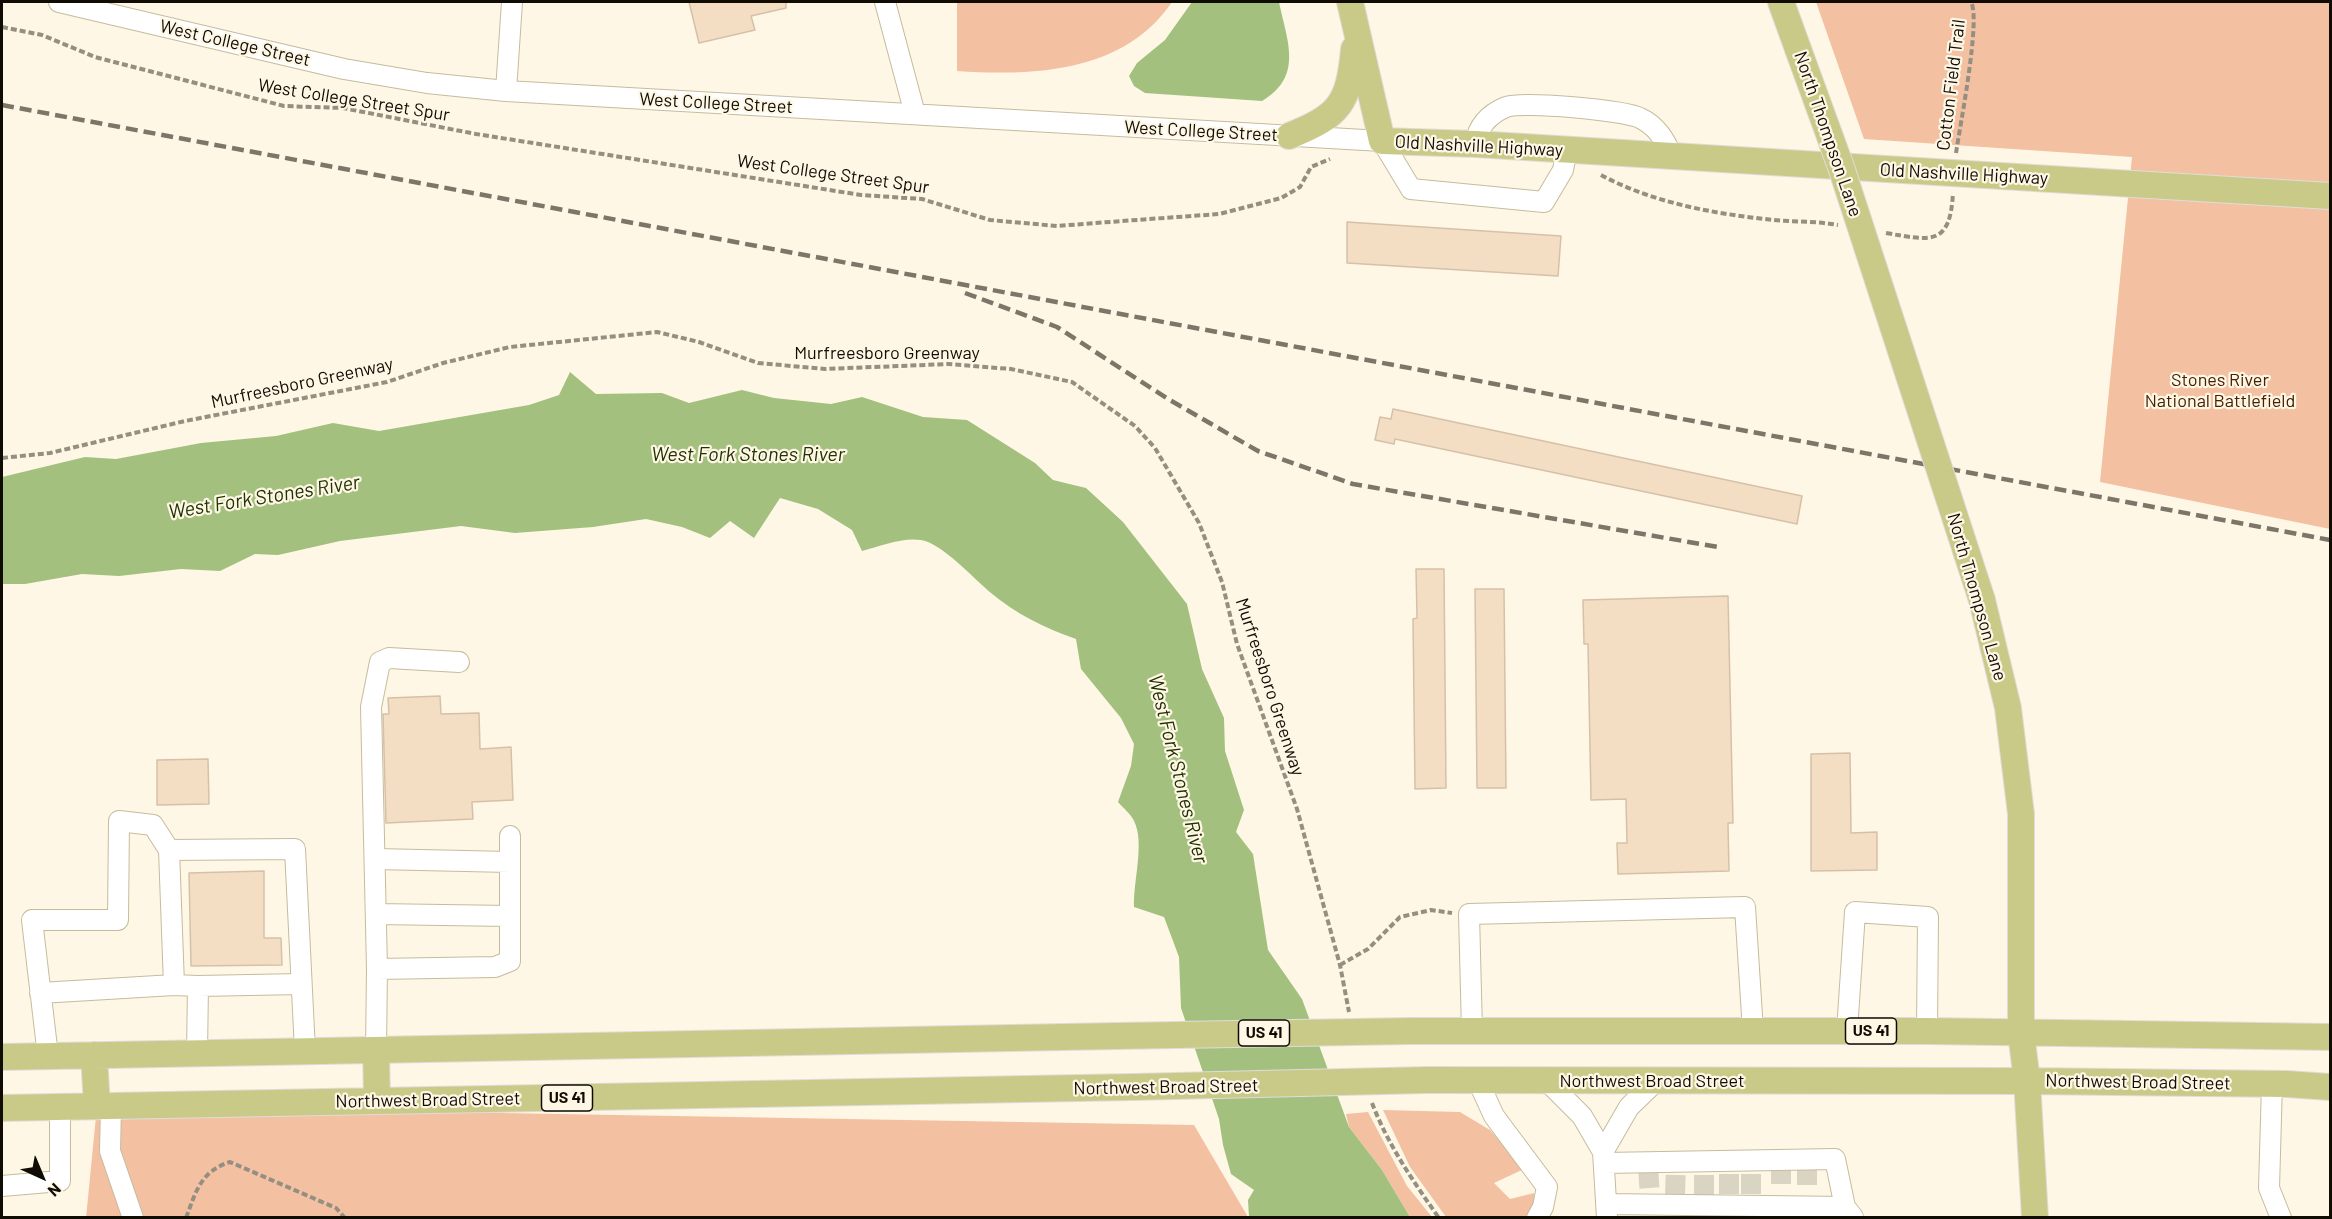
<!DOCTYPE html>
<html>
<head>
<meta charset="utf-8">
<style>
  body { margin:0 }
  #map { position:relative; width:2332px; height:1219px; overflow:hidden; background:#fef7e5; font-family:Barlow,sans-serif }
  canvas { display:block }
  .frame { position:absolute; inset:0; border:3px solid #100c04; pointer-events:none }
  .north { position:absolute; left:12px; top:1147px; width:60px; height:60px; -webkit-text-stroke:4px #fef7e5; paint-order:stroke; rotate:136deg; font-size:16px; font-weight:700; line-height:24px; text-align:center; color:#100c04 }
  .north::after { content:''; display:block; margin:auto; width:21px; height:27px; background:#100c04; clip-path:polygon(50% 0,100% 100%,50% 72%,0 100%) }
</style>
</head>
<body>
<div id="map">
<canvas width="2332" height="1219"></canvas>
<div class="frame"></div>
<div class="north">N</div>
</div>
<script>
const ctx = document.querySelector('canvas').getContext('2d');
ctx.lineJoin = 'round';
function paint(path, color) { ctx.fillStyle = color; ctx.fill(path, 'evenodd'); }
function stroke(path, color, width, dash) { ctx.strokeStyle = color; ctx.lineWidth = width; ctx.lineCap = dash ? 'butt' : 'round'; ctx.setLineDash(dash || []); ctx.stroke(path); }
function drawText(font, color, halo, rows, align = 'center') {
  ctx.font = font + ' Barlow,sans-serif'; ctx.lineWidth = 4.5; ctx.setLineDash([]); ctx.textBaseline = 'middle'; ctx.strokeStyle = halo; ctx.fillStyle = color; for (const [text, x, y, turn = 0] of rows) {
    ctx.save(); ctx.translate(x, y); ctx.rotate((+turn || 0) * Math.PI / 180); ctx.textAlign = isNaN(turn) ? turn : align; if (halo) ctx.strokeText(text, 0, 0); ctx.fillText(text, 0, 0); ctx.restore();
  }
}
paint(new Path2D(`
  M957 2H1172C1124 73 1034 76 957 71Z
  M1816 2H2330V529L2100 482 2132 157 1864 139Z
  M97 1106 1194 1125 1248 1217 86 1218Z
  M1383 1110 1460 1112 1490 1130 1524 1169 1494 1183 1510 1199 1534 1193V1207L1528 1217H1446L1410 1167Z
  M1368 1112 1407 1186 1432 1217H1410L1382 1170 1349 1127 1346 1114Z`), '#f3c0a2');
paint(new Path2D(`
  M1192 2H1279C1287 41 1304 76 1262 101L1145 93 1134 86 1129 76 1137 63 1165 40Z
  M570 372 596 394 662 393 689 403 742 390 774 398 831 404 862 397 923 417 967 420 1035 463 1053 480 1086 488 1123 522 1187 604 1202 669 1224 718 1225 751 1244 810 1236 832 1253 854 1268 950 1302 999 1349 1127 1382 1170 1410 1217H1249L1248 1200 1254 1190 1231 1174 1223 1145 1219 1119 1181 1008 1179 957 1164 917 1134 907C1133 882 1145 842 1134 821 1131 814 1123 808 1118 802L1131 766 1134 744 1121 718 1081 669 1076 639C1045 628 1016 614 991 593 975 580 942 543 921 540 903 537 880 546 862 551L852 530 818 509 780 498 754 538 730 521 710 538 682 527 646 519 593 527 515 533 461 526 340 541 278 555 255 554 220 571 181 569 119 576 82 574 25 584H2V477L85 457 116 459 201 443 276 436 333 423 379 431 529 405 559 395Z`), '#a3c07f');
const building = new Path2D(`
  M689 2H786V8L751 16 755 30 699 43Z
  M1347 222 1561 236 1558 276 1347 263Z
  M1393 409 1802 496 1797 524 1395 439 1394 444 1375 440 1380 417 1391 419Z
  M1416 569H1444L1446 788 1415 789 1413 619 1417 618Z
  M1475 589H1504L1506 788H1477Z
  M1728 596 1733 823H1728L1729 871 1618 874 1617 843H1627L1626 799 1591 800 1588 644H1584L1583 600Z
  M440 696 441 714 479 713 480 749 511 747 513 800 472 802 473 819 386 823 383 714H389L388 698Z
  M1850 753 1851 833 1877 832V870L1811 871V754Z
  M208 759 209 804 157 805V760Z
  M264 871V938H281L282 965 191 966 189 873Z`);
paint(building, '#f3ddc3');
stroke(building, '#d6c1a8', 1.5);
stroke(new Path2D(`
  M1781 1164V1193
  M1807 1165V1193
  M1648 1168 1650 1195
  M1729 1194V1165
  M1751 1194V1166
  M1675 1195 1676 1166
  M1704 1195V1165`), '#dad4c3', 20, [20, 10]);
const minor = new Path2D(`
  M59 2 344 69 427 83 506 91 1382 141 1411 189 1544 202 1563 170 1567 149
  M885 2 915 114
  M506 91 512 2
  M1475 144C1478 126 1489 114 1506 107 1522 101 1624 110 1640 118 1657 126 1665 140 1672 156
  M169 850 174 985 198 986 197 1053
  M375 859 510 862
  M376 914 510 916
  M377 969 495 967 510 961V836
  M198 986 301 984
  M40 993 174 985
  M1472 1031 1469 914 1745 907 1753 1031
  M1847 1031 1855 912 1928 917 1927 1031
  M376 1050 377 969 371 707 380 662 389 658 459 662
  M48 1056 32 920H118L119 821 153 825 169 850 295 849 305 1051
  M1478 1081 1494 1116 1547 1187 1543 1207 1537 1218
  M1547 1081 1582 1116 1603 1152 1607 1218
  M2272 1084 2269 1188 2281 1218
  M111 1106 110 1151 133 1218
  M1603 1152 1629 1107 1656 1081
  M1604 1163 1835 1159 1845 1207
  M2 1186 60 1181V1107
  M1606 1204 1845 1207 1853 1217`);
const major = new Path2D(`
  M1350 2 1382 141 1475 144 2330 196
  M1781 2 1798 49
  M1289 136C1339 116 1349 104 1354 49
  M1982 600 2008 708 2021 814V1033L2027 1081 2035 1218
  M1412 1031H1927L2330 1037
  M376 1050 377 1101
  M94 1055 97 1106
  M2 1057 1117 1036
  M1427 1080 2027 1081 2287 1084 2330 1087
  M2 1108 1133 1087`);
stroke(minor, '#c6bb9d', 22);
stroke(major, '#dedddc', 28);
stroke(new Path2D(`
  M2 27 42 35 95 57 284 106 343 108 476 134 861 195 922 199 990 220 1057 226 1122 221 1219 214 1281 198 1300 187 1311 167 1330 159
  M1956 153C1960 126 1981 19 1971 2
  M1601 175C1653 203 1715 214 1774 220 1795 222 1816 221 1838 225
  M1886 233C1932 241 1950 246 1953 193
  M2 458 50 453 185 421 387 382 443 363 510 347 657 332 699 342 758 363 825 369 948 364 1011 369 1072 382 1135 426 1155 448 1199 523 1222 582 1237 644 1297 809 1340 965 1349 1012
  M1340 965 1368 949 1400 917 1431 910 1452 913
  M1372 1103C1388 1145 1413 1181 1439 1218
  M186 1218C196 1191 201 1171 230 1162L336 1208 345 1218`), '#948f81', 4, [6, 3]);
stroke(minor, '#fff', 20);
stroke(major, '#caca88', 26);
stroke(new Path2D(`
  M2 105 2330 540
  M965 293 1057 327 1168 399 1258 451 1353 484 1718 547`), '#7c766a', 4.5, [12, 6]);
const majorBridge = new Path2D(`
  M1798 49 1841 167 1982 600
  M1117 1036 1412 1031
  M1133 1087 1427 1080`);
stroke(majorBridge, '#dedddc', 28, []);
stroke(majorBridge, '#caca88', 26);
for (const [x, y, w] of [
  [1871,1031,51],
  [1264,1033,51],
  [567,1098,51]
]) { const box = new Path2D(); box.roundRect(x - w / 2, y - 13, w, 26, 4.5); ctx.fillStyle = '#fef7e5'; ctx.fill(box); stroke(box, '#100c04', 1.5); }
drawText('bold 16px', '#100c04', null, [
  ["US 41",1871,1031],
  ["US 41",1264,1033],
  ["US 41",567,1098]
]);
drawText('18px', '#100c04', '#fef7e5', [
  ["West College Street",235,43,13],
  ["Cotton Field Trail",1951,85,-83],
  ["West College Street Spur",354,100,9],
  ["West College Street",716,103,3],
  ["West College Street",1201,131,3],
  ["North Thompson Lane",1828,134,71],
  ["Old Nashville Highway",1479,146,3],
  ["West College Street Spur",833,174,8],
  ["Old Nashville Highway",1964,174,3],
  ["Murfreesboro Greenway",887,353],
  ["Murfreesboro Greenway",302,383,-12],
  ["North Thompson Lane",1977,597,74],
  ["Murfreesboro Greenway",1270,687,72],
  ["Northwest Broad Street",1652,1081],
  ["Northwest Broad Street",2138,1082,1],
  ["Northwest Broad Street",1166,1087,-1],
  ["Northwest Broad Street",428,1100,-1]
]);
drawText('18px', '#482001', '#fef7e5', [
  ["Stones River",2220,380],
  ["National Battlefield",2220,401]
]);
drawText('italic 20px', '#213302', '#fef7e5', [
  ["West Fork Stones River",748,454],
  ["West Fork Stones River",264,497,-9],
  ["West Fork Stones River",1178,769,76]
]);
</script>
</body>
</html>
